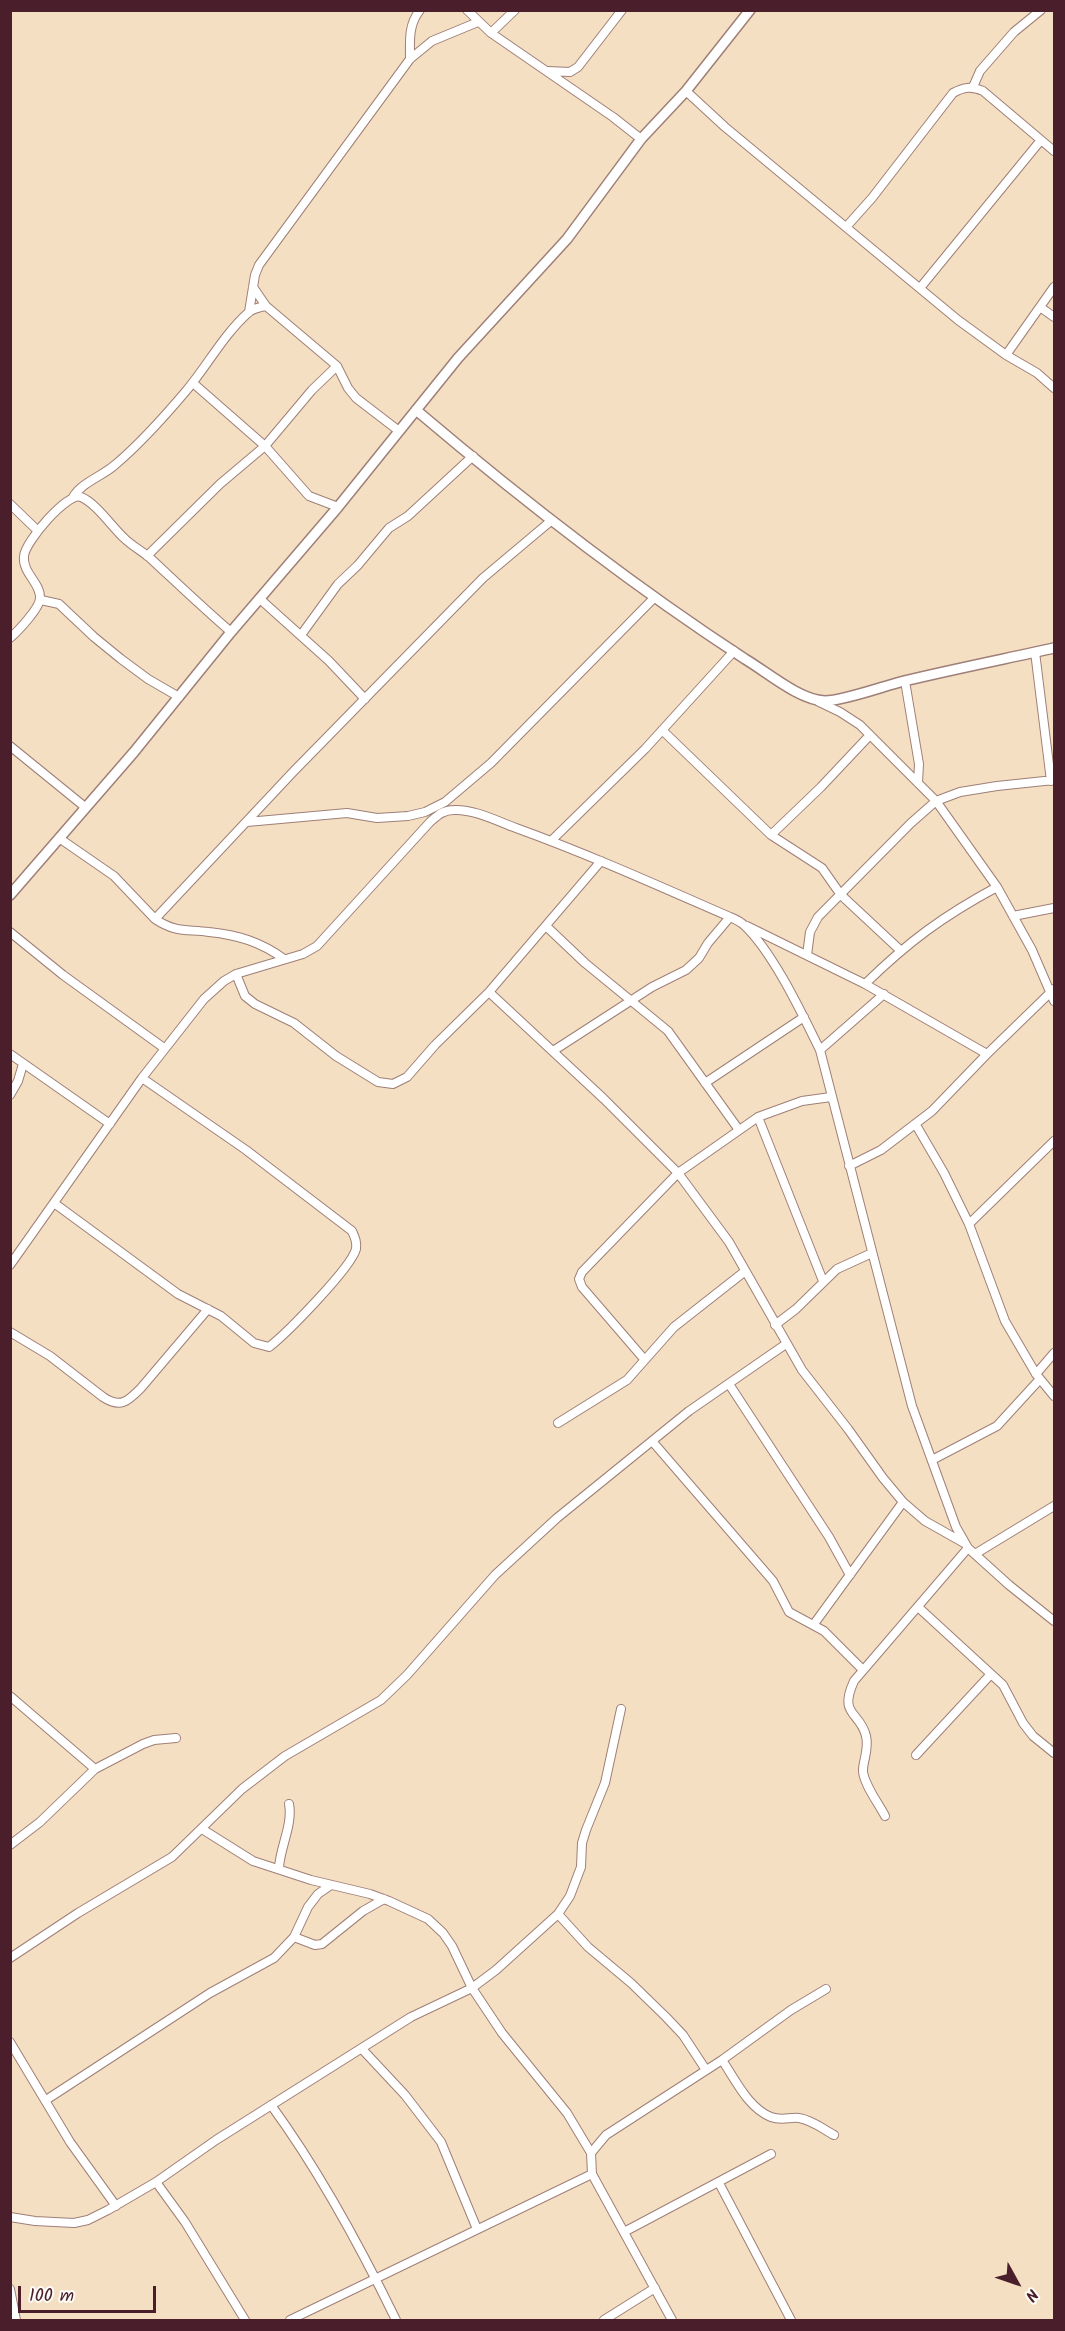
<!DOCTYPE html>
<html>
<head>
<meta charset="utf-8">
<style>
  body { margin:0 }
  #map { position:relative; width:1065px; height:2331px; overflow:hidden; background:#f4dfc3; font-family:Kalam,sans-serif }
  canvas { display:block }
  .frame { position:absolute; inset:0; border:12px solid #4a1f2b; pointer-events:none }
  .north { position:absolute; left:987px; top:2253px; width:60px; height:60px; -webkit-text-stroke:4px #fdfcf7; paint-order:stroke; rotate:130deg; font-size:16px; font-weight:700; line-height:24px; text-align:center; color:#4a1f2b }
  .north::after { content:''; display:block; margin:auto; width:21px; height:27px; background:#4a1f2b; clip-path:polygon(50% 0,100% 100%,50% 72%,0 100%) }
  .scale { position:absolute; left:18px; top:2286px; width:138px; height:27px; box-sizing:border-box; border:3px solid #4a1f2b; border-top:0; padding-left:8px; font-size:18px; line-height:21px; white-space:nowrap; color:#4a1f2b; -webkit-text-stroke:4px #fdfcf7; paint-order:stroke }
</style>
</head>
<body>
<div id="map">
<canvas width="1065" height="2331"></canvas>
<div class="frame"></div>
<div class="north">N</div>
<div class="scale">100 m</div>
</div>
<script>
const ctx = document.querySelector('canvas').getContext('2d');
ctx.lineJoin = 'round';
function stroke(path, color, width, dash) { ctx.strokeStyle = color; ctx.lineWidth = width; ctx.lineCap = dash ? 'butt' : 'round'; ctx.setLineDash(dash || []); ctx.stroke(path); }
const minor = new Path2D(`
  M467 10 491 33 613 117 641 139
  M491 33 515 10
  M410 59C410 41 408 25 420 10
  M548 71 570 72 578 67 622 10
  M973 87 980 71 1014 32 1041 10
  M686 91 725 127 958 320 1006 355 1037 373 1054 388
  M847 226 872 198 953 93C964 87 971 86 983 91L1054 151
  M253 287 266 306
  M920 288 1041 140
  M1040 307 1054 317
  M249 312 255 275 259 265 410 59 432 41 478 22
  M1006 355 1054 287
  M193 383 265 446 309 496 338 507
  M73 497C82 482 103 476 116 464 142 442 164 417 186 391 207 366 224 334 249 312 254 308 260 307 266 306L337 366 348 388 356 398 399 431
  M10 504 38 531
  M147 556 220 484 265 446 312 390 337 366
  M260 599 329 661 365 699
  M41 600 59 604 94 637 121 659 148 679 179 697
  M301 635 338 584 358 565 389 528 408 516 473 456
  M10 638C18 631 40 608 40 598 41 583 22 573 24 556 25 542 67 492 81 497 96 503 112 527 124 538 132 546 142 551 150 558 177 583 203 608 231 632
  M1035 652 1051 781
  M905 681 919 764 918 783
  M819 702 840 712 860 725 936 801 997 887 1032 950 1054 1001
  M662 730 771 835 822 868 841 895 900 950
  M10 746 85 807
  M247 822 347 813 377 818 408 816 425 812 445 802 491 763 655 597
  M771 835 821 787 870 735
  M59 838 114 876 155 919 293 772 483 578 552 520
  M551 841 645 749 734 651
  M601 861 489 992 604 1099 678 1173 729 1242 802 1370 848 1429 883 1478 903 1502 925 1521 964 1543
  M1013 916 1054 908
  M155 919C176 933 186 929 209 932 238 935 261 942 284 959
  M546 926 585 963 668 1031 739 1130
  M747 926 865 984 987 1054
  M10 932 63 975 164 1048
  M807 955 810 932 818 917 911 823 936 801 960 792 997 786 1054 780
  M236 974 245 996 255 1004 294 1023 336 1056 378 1082 393 1084 407 1077 435 1045 489 992
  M865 984C908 942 943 916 997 887
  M820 1050 884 994
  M553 1051 652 987 686 970 699 958 708 943 730 917
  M10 1054 110 1124
  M705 1083 804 1017
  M10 1095 18 1081 23 1064
  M758 1117 823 1281
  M916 1125 944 1173 969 1224 1005 1321 1036 1374 1054 1396
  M849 1166 881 1150 932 1111 987 1054 1054 989
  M54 1203 178 1294 221 1316 254 1343 269 1347C286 1334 351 1268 356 1249 357 1242 355 1238 352 1231L246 1150 142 1078
  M969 1224 1054 1141
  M10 1265 142 1078 204 999 224 981 236 974 303 954 317 946 430 822C438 815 443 810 454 810 474 809 497 821 516 828 588 854 659 886 730 917 735 919 741 922 745 926 774 954 802 1014 820 1050L912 1406 956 1527 968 1548 1009 1585 1054 1621
  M775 1325 796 1309 837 1269 872 1253
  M10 1332 50 1356 103 1397C121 1409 128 1401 141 1388L208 1309
  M644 1359 582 1287 579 1279 582 1272 678 1173 758 1117 802 1101 831 1097
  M1036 1374 1054 1353
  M729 1384 829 1537 850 1575
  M558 1423 627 1380 674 1327 744 1272
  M652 1441 773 1581 789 1612 824 1631 863 1670
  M932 1460 997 1426 1040 1379
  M975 1554 1054 1506
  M918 1607 1003 1685 1023 1723 1033 1736 1054 1753
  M814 1624 903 1502
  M10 1696 95 1769
  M916 1755 991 1674
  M885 1816C879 1804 862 1782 863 1769 864 1758 869 1748 866 1736 860 1711 838 1716 854 1681L968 1548
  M202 1829 253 1861 311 1880 370 1894 389 1901 428 1919 443 1933 452 1946 472 1988 502 2033 567 2113 591 2153
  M10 1845 40 1822 95 1769 143 1744 154 1740 176 1738
  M279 1868C280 1847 293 1825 289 1804
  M558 1914 588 1947 631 1983 666 2017 683 2035 706 2070
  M294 1937 315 1945 322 1944 363 1911 384 1899
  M10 1958 78 1913 172 1857 242 1789 285 1756 381 1700 407 1675 495 1575 557 1518 689 1411 786 1344
  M10 2042 70 2142 116 2206
  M362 2049 405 2095 441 2142 477 2229
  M722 2060C735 2079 748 2108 771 2117 781 2121 790 2117 799 2118 812 2120 823 2129 834 2135
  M46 2100 210 1993 274 1958 294 1937 308 1907 318 1894 331 1885
  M271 2105C320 2172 360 2246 396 2320
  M156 2182 185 2222 245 2320
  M719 2183 791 2320
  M10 2217 35 2221 74 2223 88 2220 108 2210 156 2182 216 2140 411 2017 472 1988 496 1970 558 1914 570 1896 581 1867 582 1843 586 1830 605 1783 621 1709
  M624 2232 771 2154
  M10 2289 16 2320
  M290 2320 592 2174
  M604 2320 655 2288
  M672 2320 592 2174 591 2153 606 2135 722 2060 791 2010 826 1989`);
const tertiary = new Path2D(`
  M416 410C521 499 630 584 745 659 767 672 799 700 825 701 843 701 884 686 904 681 954 669 1004 659 1054 648
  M10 895 134 752 231 632 338 507 458 358 567 239 641 139 686 91 750 10`);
stroke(minor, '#9f7f77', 10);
stroke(tertiary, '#9f7f77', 12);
stroke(minor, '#fff', 8);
stroke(tertiary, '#fff', 9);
</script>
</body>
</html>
